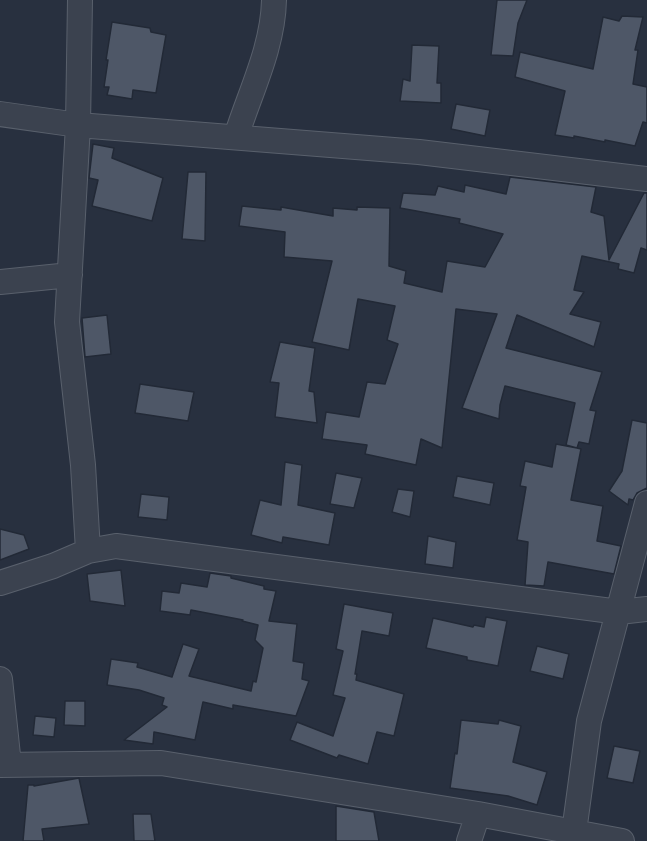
<!DOCTYPE html>
<html>
<head>
<meta charset="utf-8">
<style>
  body { margin:0 }
  canvas { display:block; background:#28303f }
</style>
</head>
<body>
<canvas width="647" height="841"></canvas>
<script>
const ctx = document.querySelector('canvas').getContext('2d');
ctx.lineJoin = 'round';
function paint(path, color) { ctx.fillStyle = color; ctx.fill(path, 'evenodd'); }
function stroke(path, color, width, dash) { ctx.strokeStyle = color; ctx.lineWidth = width; ctx.lineCap = dash ? 'butt' : 'round'; ctx.setLineDash(dash || []); ctx.stroke(path); }
const building = new Path2D(`
  M497 0H527L518 23 513 56 491 55Z
  M622 16 643 17 635 50H638L633 84 647 87V123L643 122 635 146 605 140V142L574 136V138L555 135 565 91 515 77 520 52 593 69 603 17 619 21Z
  M112 22 150 28 151 32 166 35 156 93 133 90 132 99 107 95 109 87H104L108 60H106Z
  M412 45 439 46 437 83H441V103L400 101 403 79 410 81Z
  M456 104 490 110 485 136 451 129Z
  M93 144 114 148 112 158 163 178 152 221 92 206 98 180 89 178Z
  M188 172H206L205 241 182 239Z
  M510 177 596 187 591 212 604 216 609 260 644 193H647V250L641 248 634 273 618 269 619 264 582 256 574 290 584 292 570 314 601 322 594 347 517 315 506 348 602 372 590 410 596 411 589 444 579 442 577 448 581 449 571 500 603 506 597 541 621 546 614 574 548 562 544 586 525 585 528 542 517 540 526 487 520 486 525 461 552 467 556 444 577 448 566 445 575 403 505 386 500 405 499 419 462 408 497 314 456 309 442 448 421 439 416 465 365 454 367 445 322 439 326 412 359 417 367 382 385 384 398 344 387 340 395 306 358 299 349 350 312 342 332 261 284 257 285 232 239 226 242 206 281 210V207L333 216V208L357 210V207L390 208 389 266 406 271 404 283 442 292 447 261 485 267 503 234 459 223 460 219 400 208 403 193 435 195 438 186 464 192 465 185 506 194Z
  M107 315 111 354 85 357 82 318Z
  M280 342 315 348 309 391 314 392 317 423 275 417 279 383 270 382Z
  M140 384 194 392 188 421 135 413Z
  M632 420 647 423V488L637 493 633 500 629 499 628 505 609 491 622 471Z
  M285 462 302 465 298 505 335 513 329 545 283 537 282 543 251 535 260 500 281 505Z
  M336 473 362 478 354 508 330 504Z
  M457 476 494 483 490 505 453 497Z
  M398 489 414 491 410 517 392 512Z
  M141 494 169 497 167 520 138 517Z
  M0 529 24 535 29 549 0 560Z
  M428 536 456 542 453 568 425 564Z
  M121 570 125 606 90 601 87 574Z
  M210 573 231 576V578L264 586V589L276 591 269 621 297 624 293 661 304 663 302 679 309 681 296 716 233 705V709L203 702 195 740 154 732 153 744 124 740 167 707 162 705 164 698 139 690 107 685 111 659 138 663 137 667 172 677 183 644 199 649 189 676 251 691 253 681 256 682 263 648 255 640 258 625 242 621 243 620 191 610 190 615 160 611 162 591 179 593 181 583 207 587Z
  M344 604 393 613 389 636 362 631 355 674H357L356 680 404 694 394 736 377 732 368 764 339 755 337 758 290 740 297 722 333 736 345 698 333 695 343 651 336 649Z
  M486 617 507 621 498 666 467 660V657L426 648 433 618 473 627 474 625 484 627Z
  M537 646 569 654 563 679 530 671Z
  M65 701H85V726L64 725Z
  M35 716 56 718 54 737 33 735Z
  M461 720 498 724 499 720 521 726 513 762 547 772 537 805 508 796 450 788 455 753 457 754Z
  M614 746 640 751 633 783 607 778Z
  M79 778 89 824 42 829 44 841H23L28 785H34V786Z
  M336 806 374 812 379 841H336Z
  M133 814H151L155 841H134Z`);
paint(building, '#4e5767');
stroke(building, '#222936', 1.5);
const street = new Path2D(`
  M80 0 78 125 67 322 83 465 88 551
  M0 114 78 125 419 152 647 179
  M236 137C250 92 273 48 274 0
  M0 282 70 275
  M0 583 53 566 88 551 116 546 619 612 647 609
  M0 679 9 765
  M0 765 161 763 478 814 622 841
  M574 832 589 721 647 503
  M469 841 478 814`);
stroke(street, '#59606c', 26);
stroke(street, '#3b424f', 24);
</script>
</body>
</html>
